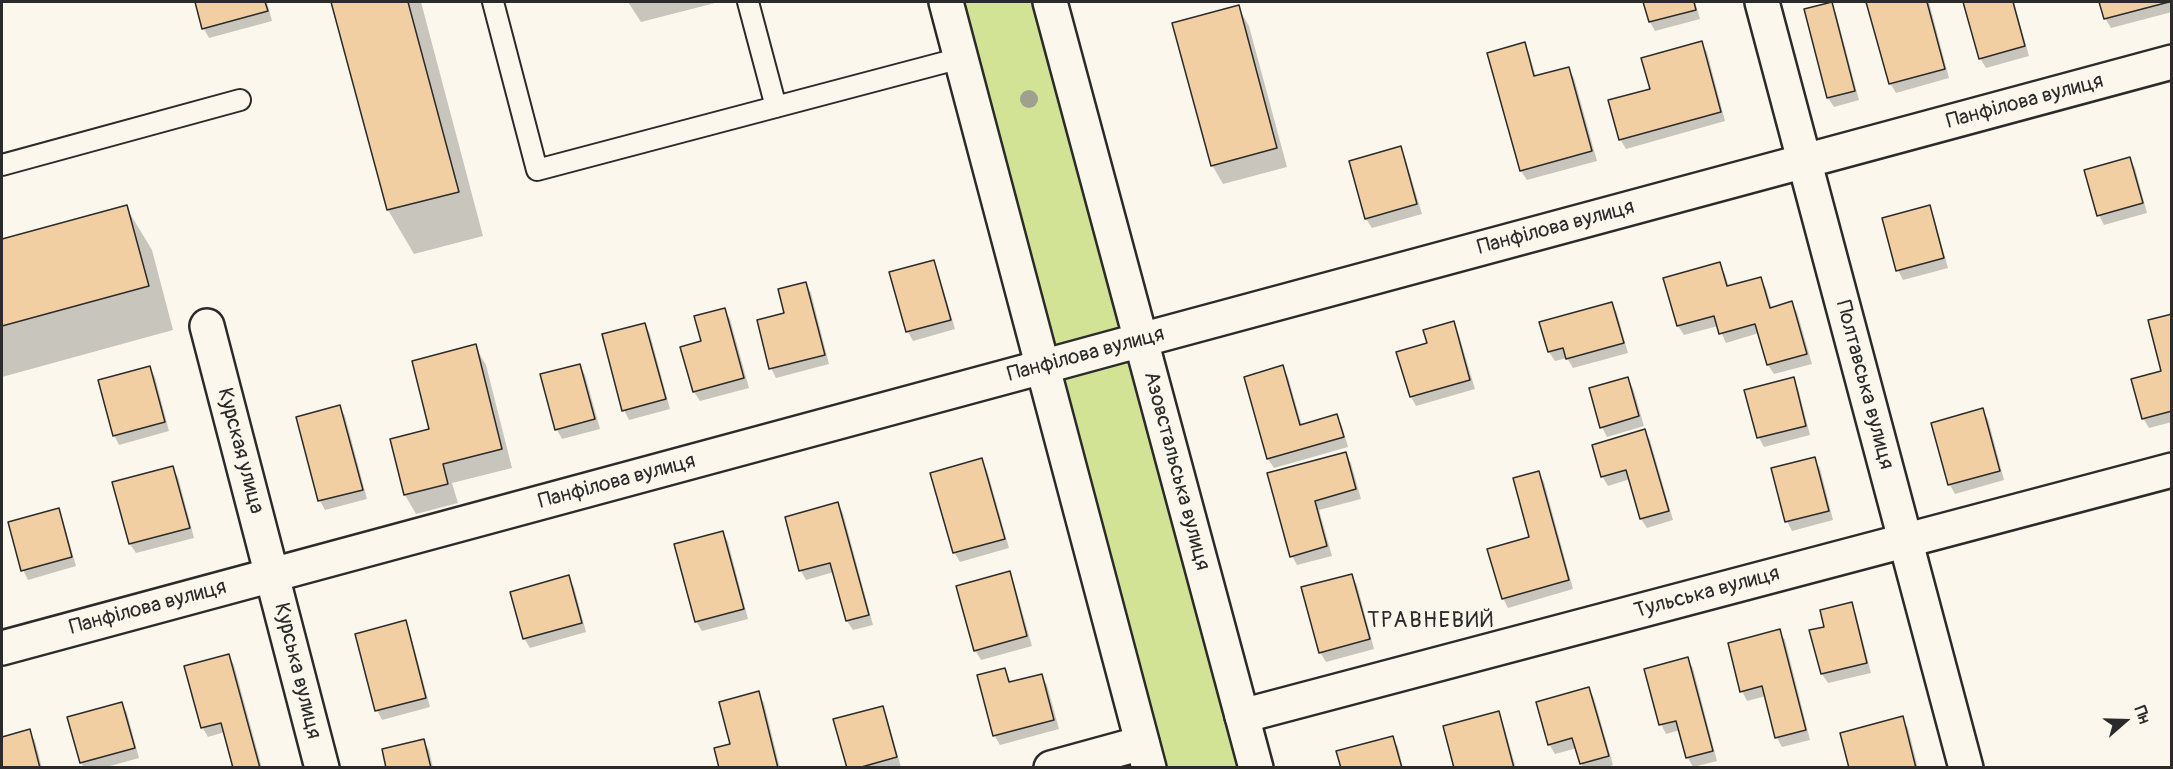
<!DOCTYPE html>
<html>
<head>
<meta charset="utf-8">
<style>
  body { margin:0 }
  #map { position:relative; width:2173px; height:769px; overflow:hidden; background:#fbf7ec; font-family:Pangolin,sans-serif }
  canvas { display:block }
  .frame { position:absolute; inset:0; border:3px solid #2b2b2b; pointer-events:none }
  .north { position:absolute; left:2095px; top:691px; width:60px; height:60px; -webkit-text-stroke:4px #fbf7ec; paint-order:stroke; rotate:70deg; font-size:16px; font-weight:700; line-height:24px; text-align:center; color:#2b2b2b }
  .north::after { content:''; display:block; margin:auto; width:21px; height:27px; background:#2b2b2b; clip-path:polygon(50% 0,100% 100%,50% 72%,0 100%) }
</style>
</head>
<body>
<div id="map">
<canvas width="2173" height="769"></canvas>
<div class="frame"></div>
<div class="north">Пн</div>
</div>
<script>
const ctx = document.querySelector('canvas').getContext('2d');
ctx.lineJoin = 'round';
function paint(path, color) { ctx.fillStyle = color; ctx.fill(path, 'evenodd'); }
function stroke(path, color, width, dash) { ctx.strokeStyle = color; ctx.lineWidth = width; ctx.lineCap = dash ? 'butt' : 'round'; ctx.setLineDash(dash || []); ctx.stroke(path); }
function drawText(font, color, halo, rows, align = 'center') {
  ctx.font = font + ' Pangolin,sans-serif'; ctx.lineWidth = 6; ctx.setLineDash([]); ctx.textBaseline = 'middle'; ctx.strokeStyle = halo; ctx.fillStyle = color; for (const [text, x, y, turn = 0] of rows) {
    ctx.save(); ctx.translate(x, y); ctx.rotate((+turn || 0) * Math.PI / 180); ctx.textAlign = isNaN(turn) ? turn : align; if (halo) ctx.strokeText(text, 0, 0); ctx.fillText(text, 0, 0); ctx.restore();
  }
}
paint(new Path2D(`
  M957 2H1040L1244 767H1160Z`), '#d3e396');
paint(new Path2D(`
  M196 2H267L272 21 209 38 204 29Z
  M333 2H421L483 236 414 254 388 210Z
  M628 2H719L641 22Z
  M1644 2H1695L1700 19 1655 31 1650 22Z
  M1875 2H1929L1949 78 1896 93 1890 83 1868 3Z
  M1965 2H2014L2029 56 1986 68 1980 58Z
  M2101 2H2172V12L2111 28 2105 18Z
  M1831 4 1836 13 1859 100 1834 107 1828 98Z
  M1238 7 1249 26 1287 167 1223 184 1212 165Z
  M1701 43 1707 52 1725 121 1626 149 1620 139Z
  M1524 44 1529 53 1536 77 1568 68 1574 78 1597 161 1527 180 1521 171Z
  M1400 148 1405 157 1422 214 1372 228 1366 219 1351 162Z
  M2130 159 2135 168 2147 213 2104 225 2099 215Z
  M126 207 152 250 173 330 2 377V241Z
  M1929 207 1934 217 1948 268 1903 280 1898 270Z
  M933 262 938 271 955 329 913 341 908 332 891 273Z
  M1719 264 1725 274 1729 287 1760 278 1766 288 1772 309 1791 303 1797 312 1812 364 1774 374 1768 365 1759 333 1726 343 1718 326 1684 335 1678 326 1665 279Z
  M806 284 811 293 829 364 776 378 771 368Z
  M1612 303 1617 313 1628 353 1573 368 1567 358 1555 361 1549 352 1541 323Z
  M724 309 730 319 749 388 700 401 694 392Z
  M2172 315V422L2149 428 2143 418 2163 373Z
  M1453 323 1458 332 1475 389 1416 406 1411 397Z
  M645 324 650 334 670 409 629 420 624 410Z
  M475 346 486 365 512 468 452 483 458 503 416 514 405 495 431 430Z
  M580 365 585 375 600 429 562 439 557 430 542 376Z
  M149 367 155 377 169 431 119 445 114 435Z
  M1283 367 1288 377 1302 426 1337 416 1342 426 1348 447 1274 468 1268 459Z
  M1627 379 1633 388 1644 426 1607 437 1602 427Z
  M1793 379 1798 388 1810 435 1764 447 1759 438 1746 391Z
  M340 407 345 416 367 499 325 510 320 501 297 418Z
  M1982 410 1988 419 2004 480 1955 494 1950 485 1933 424Z
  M1645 431 1650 440 1673 520 1647 528 1641 519 1630 479 1608 486 1602 476Z
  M1345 453 1351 463 1361 499 1319 510 1332 556 1297 565 1292 556 1269 474Z
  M1814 459 1820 468 1833 520 1792 531 1787 521Z
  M981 460 987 470 1009 548 960 562 954 552Z
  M172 467 178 477 194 538 136 553 130 544 114 483Z
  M1538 472 1544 482 1573 589 1508 608 1503 598 1531 538Z
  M838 504 843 513 873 625 853 630 847 621 834 572 806 580 801 571 786 518Z
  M58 510 63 520 76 566 28 580 23 570Z
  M723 533 728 542 748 619 702 631 696 621Z
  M1009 573 1014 583 1032 646 981 660 975 650Z
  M1351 575 1357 585 1374 649 1326 662 1320 652Z
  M568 577 574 587 586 632 530 648 524 638Z
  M1851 604 1856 614 1871 673 1828 683 1822 674 1811 632 1826 628Z
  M405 622 410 632 430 707 382 720 377 710Z
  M1779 631 1785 640 1810 740 1782 747 1777 738 1766 696 1747 701 1742 691Z
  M229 655 234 665 262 768H234L225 732 208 737 202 727Z
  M1687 659 1693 668 1717 761 1693 767 1688 758 1680 730 1666 734 1661 724Z
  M1005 669 1011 683 1041 675 1047 685 1059 729 1000 745 994 735Z
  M1588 688 1594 698 1613 765 1606 768H1583L1577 748 1555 754 1549 744Z
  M758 693 764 703 780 768H720Z
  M122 703 127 713 139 758 103 768H84L81 762Z
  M882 708 887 717 901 767 848 768Z
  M1498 713 1503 723 1516 768H1456Z
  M1902 718 1908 728 1918 768H1850Z
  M29 731 35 741 42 768H2V739Z
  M1392 737 1398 747 1403 768H1342Z
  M423 740 429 750 433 768H388Z`), '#0003');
const building = new Path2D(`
  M195 2H265L268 11 202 29Z
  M331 2H408L459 192 387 210Z
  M1643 2H1694L1696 10 1649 22Z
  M1832 2 1855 91 1827 98 1804 9Z
  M1866 2H1927L1945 69 1889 84Z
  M1963 2H2013L2025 46 1979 59Z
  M2099 2H2169L2104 19Z
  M1239 5 1277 148 1211 166 1172 23Z
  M1702 41 1721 112 1619 140 1608 100 1650 89 1641 58Z
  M1525 42 1534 76 1569 67 1592 151 1520 171 1487 53Z
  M1401 146 1417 204 1365 219 1349 161Z
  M2130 157 2143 203 2097 216 2084 170Z
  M127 205 149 286 2 326V239Z
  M1930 205 1944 258 1896 271 1882 218Z
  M934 260 951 320 906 332 889 272Z
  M1720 262 1727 286 1761 277 1770 308 1792 301 1807 354 1767 365 1755 324 1719 334 1714 316 1677 326 1663 278Z
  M806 282 825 355 769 369 757 320 784 313 778 289Z
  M1612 302 1624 343 1566 359 1563 348 1548 352 1539 322Z
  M725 308 744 378 693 392 680 347 701 341 694 316Z
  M2172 314V411L2142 419 2131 379 2161 371 2148 320Z
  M1454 321 1470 380 1410 397 1396 352 1427 343 1423 330Z
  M645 323 666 399 622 411 602 334Z
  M476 344 502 449 443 464 448 484 404 495 390 439 429 429 412 361Z
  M580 364 595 419 555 430 540 374Z
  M1283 365 1300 425 1337 414 1344 437 1267 459 1244 377Z
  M150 366 165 422 113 436 98 380Z
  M1628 377 1639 416 1600 428 1589 388Z
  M1794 377 1806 426 1757 438 1744 390Z
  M340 405 363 490 318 501 296 417Z
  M1983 408 2000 471 1948 485 1931 423Z
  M1645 429 1669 511 1640 519 1626 470 1601 477 1592 445Z
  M1346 452 1356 489 1315 501 1327 546 1290 557 1267 473Z
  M1815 457 1829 511 1785 522 1771 468Z
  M982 458 1005 539 953 553 930 473Z
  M173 466 190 528 129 544 112 482Z
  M1539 471 1569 580 1502 599 1487 549 1529 537 1513 478Z
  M838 502 869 615 846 621 830 563 799 571 785 517Z
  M59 508 72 557 21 571 8 522Z
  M723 531 744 609 695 622 674 544Z
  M1010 571 1027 636 974 651 956 586Z
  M1352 574 1370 639 1319 653 1301 587Z
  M569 575 582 623 523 639 510 592Z
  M1852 602 1867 663 1821 674 1809 630 1824 627 1820 610Z
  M406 620 426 698 375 711 355 634Z
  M1780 629 1806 730 1775 738 1762 686 1740 692 1728 643Z
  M229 654 260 768H233L221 723 201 728 184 666Z
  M1688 657 1713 751 1686 758 1676 721 1659 725 1644 669Z
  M1005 668 1009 682 1042 674 1054 720 993 736 977 675Z
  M1589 687 1609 756 1580 764 1572 738 1548 745 1536 702Z
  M759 691 778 768H719L714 748 730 744 719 702Z
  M122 702 135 748 80 763 67 717Z
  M883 706 897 757 858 768H847L833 719Z
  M1499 711 1514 768H1454L1443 726Z
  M1903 716 1916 768H1849L1840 733Z
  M30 729 40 768H2V737Z
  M1393 736 1402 768H1341L1336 751Z
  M424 739 431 768H386L382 749Z`);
paint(building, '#f2cfa3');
stroke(building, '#2b2b2b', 1.5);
const lane = new Path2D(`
  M493 2 537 170 961 58
  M748 2 776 107
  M2 165 240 100`);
const street = new Path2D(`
  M1762 2 1966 768
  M207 326 322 768
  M1141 340 2172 62
  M2 648 1042 367
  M1242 716 2172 470
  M1051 768 1142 743`);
const secondary = new Path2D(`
  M946 2 1149 768
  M1050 2 1256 768
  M1042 367 1141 340`);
stroke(lane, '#2b2b2b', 24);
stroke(street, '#2b2b2b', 38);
stroke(secondary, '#2b2b2b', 38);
stroke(lane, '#fbf7ec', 20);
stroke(street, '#fbf7ec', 33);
stroke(secondary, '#fbf7ec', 33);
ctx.fillStyle = '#a0a091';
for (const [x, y] of [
  [1029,99]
]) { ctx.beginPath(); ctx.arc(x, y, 9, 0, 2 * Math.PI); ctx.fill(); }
drawText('21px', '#2b2b2b', '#fbf7ec', [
  ["Панфілова вулиця",2025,102,-15],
  ["Панфілова вулиця",1556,228,-15],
  ["Панфілова вулиця",1086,355,-15],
  ["Полтавська вулиця",1864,385,75],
  ["Курская улица",240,451,75],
  ["Азовстальська вулиця",1176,471,75],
  ["Панфілова вулиця",617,482,-15],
  ["Тульська вулиця",1707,593,-15],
  ["Панфілова вулиця",148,608,-15],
  ["Курська вулиця",297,671,76]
]);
ctx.letterSpacing = '1.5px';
drawText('22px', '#2b2b2b', '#fbf7ec', [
  ["ТРАВНЕВИЙ",1431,621]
]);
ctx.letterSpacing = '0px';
</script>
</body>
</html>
